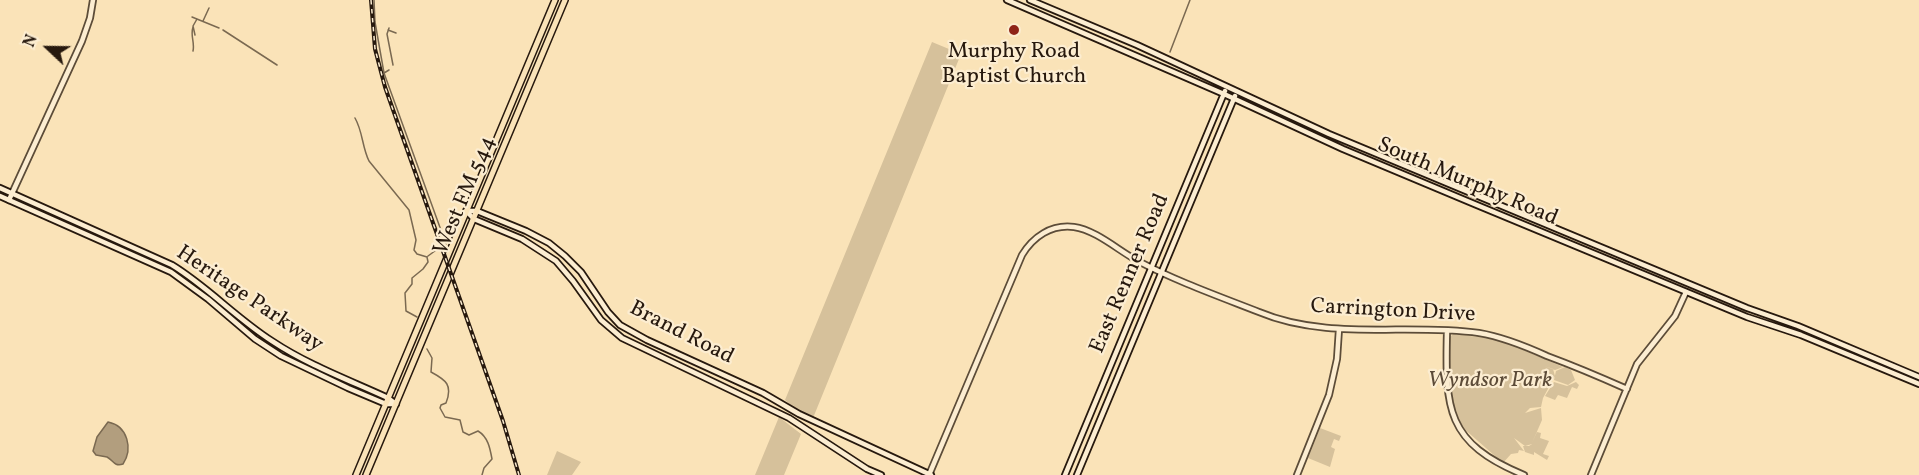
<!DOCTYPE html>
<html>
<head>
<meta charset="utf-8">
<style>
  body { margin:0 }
  #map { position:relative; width:1919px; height:475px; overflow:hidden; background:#fae3b8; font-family:Vollkorn,serif }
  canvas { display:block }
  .north { position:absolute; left:18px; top:18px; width:60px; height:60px; -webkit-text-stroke:4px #fcedd1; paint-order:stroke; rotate:292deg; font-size:16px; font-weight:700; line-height:24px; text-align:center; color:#27190e }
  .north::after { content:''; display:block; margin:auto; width:21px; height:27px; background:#27190e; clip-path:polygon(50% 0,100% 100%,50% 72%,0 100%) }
</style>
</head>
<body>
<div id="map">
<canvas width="1919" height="475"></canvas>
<div class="north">N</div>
</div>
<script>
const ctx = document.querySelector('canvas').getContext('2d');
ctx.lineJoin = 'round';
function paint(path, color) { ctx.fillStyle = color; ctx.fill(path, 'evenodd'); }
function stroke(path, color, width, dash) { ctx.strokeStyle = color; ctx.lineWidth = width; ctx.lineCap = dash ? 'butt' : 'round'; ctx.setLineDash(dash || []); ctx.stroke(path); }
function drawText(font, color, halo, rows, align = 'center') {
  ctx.font = font + ' Vollkorn,serif'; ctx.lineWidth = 4.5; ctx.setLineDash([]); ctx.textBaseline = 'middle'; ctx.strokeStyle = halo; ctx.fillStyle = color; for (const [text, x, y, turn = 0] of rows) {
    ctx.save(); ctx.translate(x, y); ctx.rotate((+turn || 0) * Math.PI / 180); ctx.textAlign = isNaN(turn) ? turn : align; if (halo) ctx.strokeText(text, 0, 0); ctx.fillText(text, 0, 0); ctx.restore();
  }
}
paint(new Path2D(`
  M932 42 961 54 813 418 796 410 785 400Z
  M1453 334 1495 339 1512 345 1563 367 1555 370 1544 366 1553 369 1555 376 1543 398 1541 407 1530 408 1525 413 1541 408 1542 420 1532 443 1537 432 1541 433 1540 438 1549 441 1543 454 1549 456 1547 460 1534 452V455L1525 452 1523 446H1529L1532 444 1525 446 1514 438 1524 451 1519 450 1518 453 1511 454 1503 463 1462 427 1455 412 1450 393 1448 373 1449 338Z
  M1565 367 1571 370 1575 380 1568 385 1554 380 1556 371Z
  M1554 382 1567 386 1576 382 1579 385 1577 389 1572 387 1567 398 1558 395 1555 400 1545 396Z
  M779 417 801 434 784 475H755Z
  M1320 428 1341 436 1339 441 1334 439 1331 447 1335 449 1330 467 1308 458Z
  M557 451 581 462 572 475H547Z`), '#d6c19b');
const water = new Path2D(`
  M108 422C128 426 133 449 123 464 114 467 113 460 107 457L96 455 93 451 97 437Z`);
paint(water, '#b29e7e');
stroke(water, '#7a6951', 1.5);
stroke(new Path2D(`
  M374 0 375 22 384 73
  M192 17 219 28
  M203 21 209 8
  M389 28 387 34 393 65
  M223 30 277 65
  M388 30 396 33
  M195 35 193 26 197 19
  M193 51C195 42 190 36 193 27
  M1170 52 1190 0
  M389 70 384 73 446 244
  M355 118C363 132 362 147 369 161L409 210 416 240 414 250 417 254 427 257 428 262 423 269 412 278V284L405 293 406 311 417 317
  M428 256 439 248
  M427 349 432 358 431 372C446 380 453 385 446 403L441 405 440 408 445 417 460 420 463 432 469 435 478 431C488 437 490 448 492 459L484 468 482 475`), '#7a6951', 1.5);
const tertiary = new Path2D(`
  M9 200 82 41 90 18 93 0
  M1447 331C1445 409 1446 443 1524 475
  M929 475 1022 255C1033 237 1051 224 1074 227 1096 230 1119 251 1138 261 1176 281 1218 296 1259 312 1328 341 1406 323 1479 333 1503 337 1525 346 1547 356 1574 366 1600 377 1627 389
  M1297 475 1329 395 1337 359 1339 329
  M1591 475 1637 364 1675 316 1686 292`);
const secondary = new Path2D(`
  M1007 0 1224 94 1343 149 1472 203 1747 317 1801 335 1919 384
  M1030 0 1137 45 1329 134 1747 308 1798 326 1919 377
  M0 188 172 265C208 287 236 318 272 341 308 365 349 380 388 398L396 404
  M0 196 171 272 208 299 255 339 281 356 348 388 386 404H396
  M466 211H477L526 231 549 243 565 256 581 272 608 312 620 325 647 340 763 393 799 414 931 475
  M466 211 474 219 522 239 556 261 573 281 601 320 622 338 789 418 867 469 881 475
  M1065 475 1225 91
  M1077 475 1235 96`);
const primary = new Path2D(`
  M356 475 555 0
  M366 475 565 0`);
stroke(tertiary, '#5c4c38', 8);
stroke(secondary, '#27190e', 8);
stroke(primary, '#27190e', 8);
stroke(tertiary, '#fcedd1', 4.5);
stroke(secondary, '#fcedd1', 4.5);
stroke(primary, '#fae3b8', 5);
const rail = new Path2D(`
  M371 0 375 49 385 87 503 421 519 475`);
stroke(rail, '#27190e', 4);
stroke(rail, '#fcedd1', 1.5, [4.5]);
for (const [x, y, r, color] of [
  [1014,30,6,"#8f2418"]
]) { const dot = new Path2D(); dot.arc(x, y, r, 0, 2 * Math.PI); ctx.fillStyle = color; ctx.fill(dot); stroke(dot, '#fcedd1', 2); }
drawText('22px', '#27190e', '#fcedd1', [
  ["Murphy Road",1014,53],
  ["Baptist Church",1014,78]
]);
drawText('22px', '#27190e', '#fcedd1', [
  ["South Murphy Road",1467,183,23],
  ["West FM 544",466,196,-67],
  ["East Renner Road",1131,274,-67],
  ["Heritage Parkway",249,300,34],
  ["Carrington Drive",1393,312,3],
  ["Brand Road",681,334,27]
]);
drawText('italic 22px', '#5c4b38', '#fcedd1', [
  ["Wyndsor Park",1490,382]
]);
</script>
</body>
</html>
